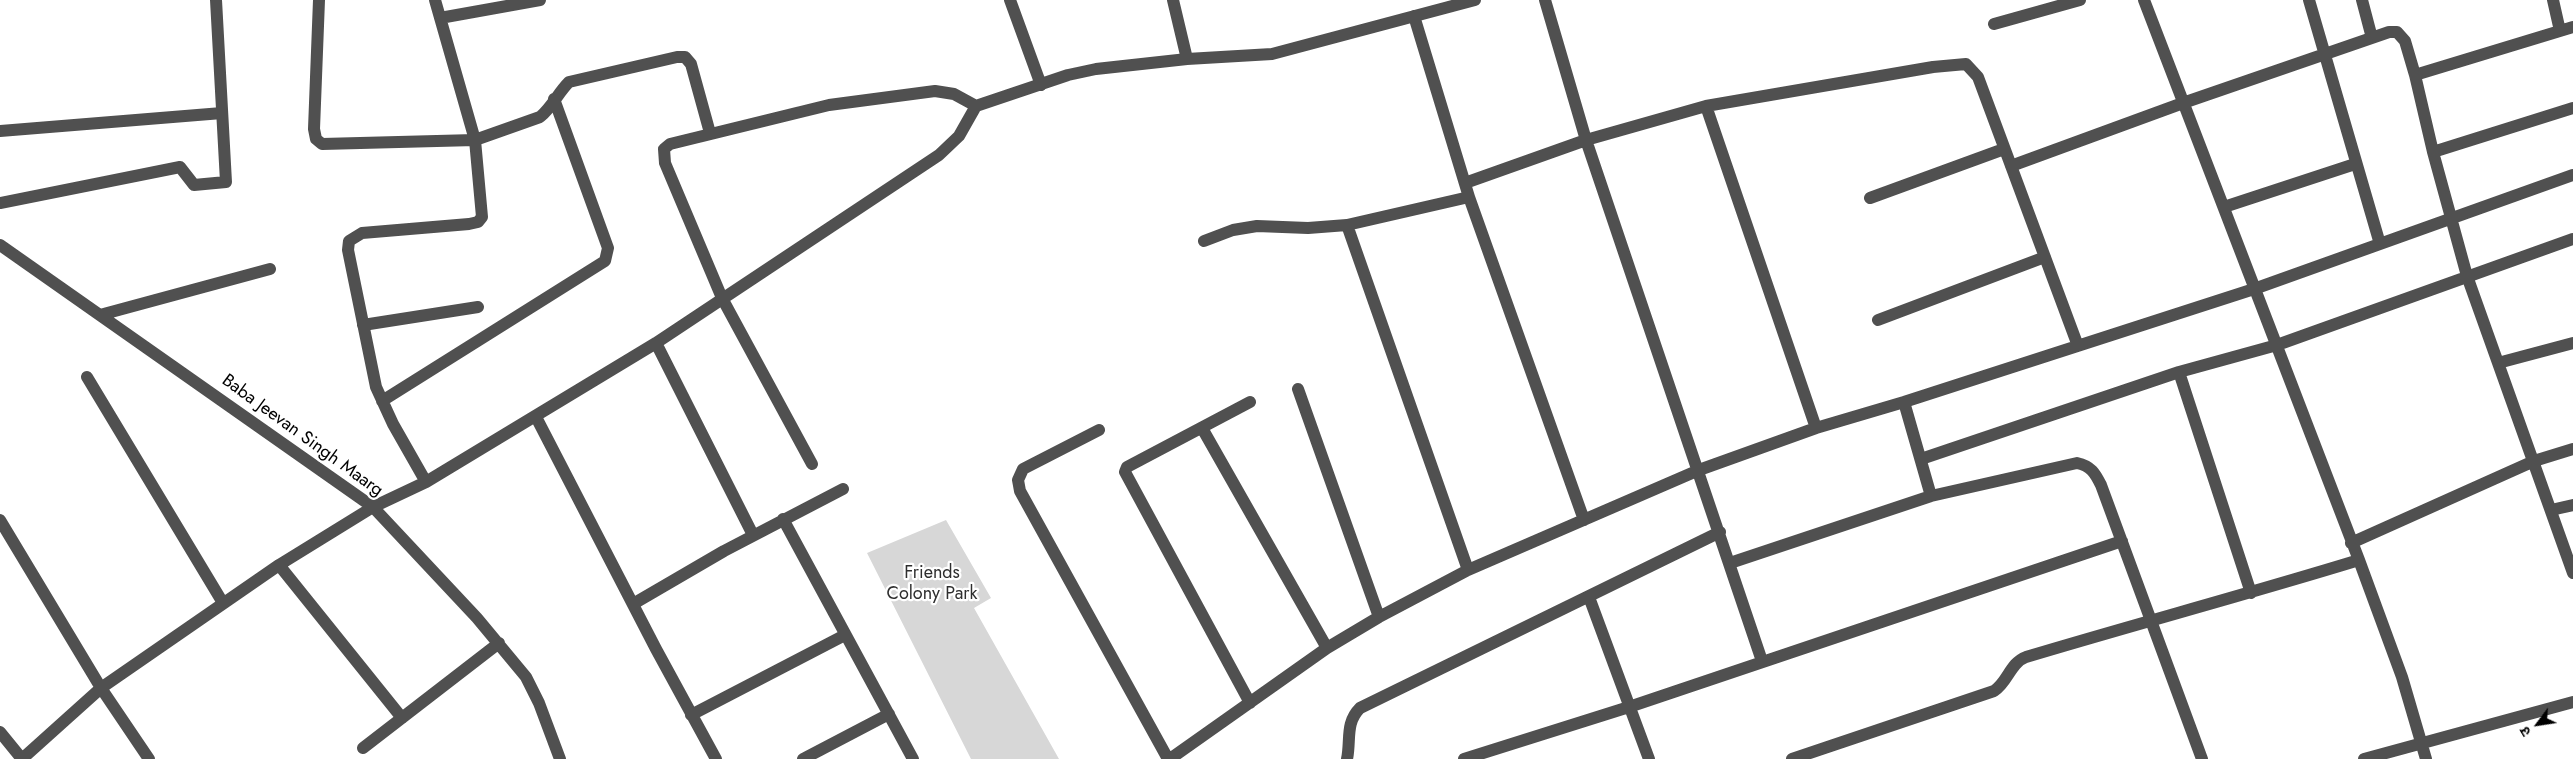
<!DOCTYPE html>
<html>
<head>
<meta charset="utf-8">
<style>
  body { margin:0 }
  #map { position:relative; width:2573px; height:759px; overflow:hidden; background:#fff; font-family:Jost,"Noto Sans Devanagari",sans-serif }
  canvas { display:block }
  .north { position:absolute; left:2513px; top:699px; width:50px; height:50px; -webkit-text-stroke:4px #fff; paint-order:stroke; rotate:239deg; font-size:14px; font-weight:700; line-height:20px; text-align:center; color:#000 }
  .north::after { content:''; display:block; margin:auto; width:18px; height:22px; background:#000; clip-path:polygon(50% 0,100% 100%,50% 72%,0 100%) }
</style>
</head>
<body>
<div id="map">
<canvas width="2573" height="759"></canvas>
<div class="north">उ</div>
</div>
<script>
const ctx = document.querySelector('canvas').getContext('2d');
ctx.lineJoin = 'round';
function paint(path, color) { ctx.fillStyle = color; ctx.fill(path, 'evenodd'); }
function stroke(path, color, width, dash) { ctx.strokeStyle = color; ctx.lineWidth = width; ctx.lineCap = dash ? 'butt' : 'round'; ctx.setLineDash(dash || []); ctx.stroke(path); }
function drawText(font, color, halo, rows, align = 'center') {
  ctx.font = font + ' Jost,sans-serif'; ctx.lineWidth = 4.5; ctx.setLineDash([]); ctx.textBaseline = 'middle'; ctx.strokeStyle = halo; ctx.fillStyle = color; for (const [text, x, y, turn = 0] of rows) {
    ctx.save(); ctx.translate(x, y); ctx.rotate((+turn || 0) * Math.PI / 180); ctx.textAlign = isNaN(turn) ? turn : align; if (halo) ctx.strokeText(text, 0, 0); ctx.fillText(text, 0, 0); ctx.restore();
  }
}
paint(new Path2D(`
  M946 520 991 598 974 608 1059 759H971L867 553Z`), '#d7d7d7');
stroke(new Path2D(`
  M319 0 314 129 316 139 322 144 475 140 540 117C552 107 558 93 569 82L677 57H685L691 64 710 133
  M1010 0 1041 85
  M1173 0 1187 59
  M1545 0 1586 140 1762 661
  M2144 0 2359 560 2402 677 2426 759
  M2309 0 2380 244
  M2362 0 2372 38
  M2553 0 2560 31
  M1414 16 1469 197 1584 520
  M440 18 540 0
  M1994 24 2080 0
  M2415 75 2573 27
  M1706 106 1816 428
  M0 131 222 113
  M2433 152 2573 108
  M2011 166 2183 103 2389 32H2397L2405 41 2415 75 2433 152 2467 276 2573 573
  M1465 183 1586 140 1706 106 1933 67 1966 64 1978 77 2078 346
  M1870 198 2004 149
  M0 203 180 167 194 185 226 182 216 0
  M2224 207 2355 164
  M1347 225 1468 570
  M1204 241 1233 230 1257 226 1308 228 1347 225 1469 197
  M0 245 373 507 477 618 526 677 539 703 560 759
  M100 315 270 269
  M1878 320 2045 257
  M363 325 478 307
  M656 343 753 535
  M2498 363 2573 343
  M2179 372 2251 593
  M87 377 223 603
  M1298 389 1379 617
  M382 401 605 261 608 248 554 99
  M1904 402 1931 496
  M536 417 656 649 716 759
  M1202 428 1327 648
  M1099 430 1023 469 1018 480 1020 491 1168 759
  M1921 459 2179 372 2277 345 2573 239
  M812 464 722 298 665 163 664 149 670 144 829 105 935 91 954 94 976 106 1068 75 1096 69 1187 59 1272 54 1475 0
  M426 482 393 424 376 387 348 250 349 241 362 233 469 224 478 222 482 217 475 140 435 0
  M2551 510 2573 505
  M783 519 913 759
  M0 520 101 688 149 759
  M2351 543 2534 461 2573 449
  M1730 563 1931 496 2077 463C2091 466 2095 473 2101 485L2202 759
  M279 565 402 718
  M1589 597 1649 759
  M633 604 724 551 843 489
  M1250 703 1125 472 1127 467 1250 402
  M691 715 845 635
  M0 732 22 759
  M363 748 499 643
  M22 759 101 688 279 565 373 507 426 482 656 343 939 155 959 136 976 106
  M803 759 889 714
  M1170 759 1327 648 1379 617 1468 570 1699 470 1816 428 1904 402 2254 289 2573 175
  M1347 759C1351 740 1345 723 1360 708L1720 532
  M1464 759 1629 707 2122 541
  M1792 759 1994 691C2008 682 2010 663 2026 657 2136 624 2248 594 2359 560
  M2364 759 2573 702`), '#505050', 12);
drawText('18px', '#000', '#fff', [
  ["Baba Jeevan Singh Maarg",302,436,36]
]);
drawText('18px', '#2e2e2e', '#fff', [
  ["Friends",932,574],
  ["Colony Park",932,595]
]);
</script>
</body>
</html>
